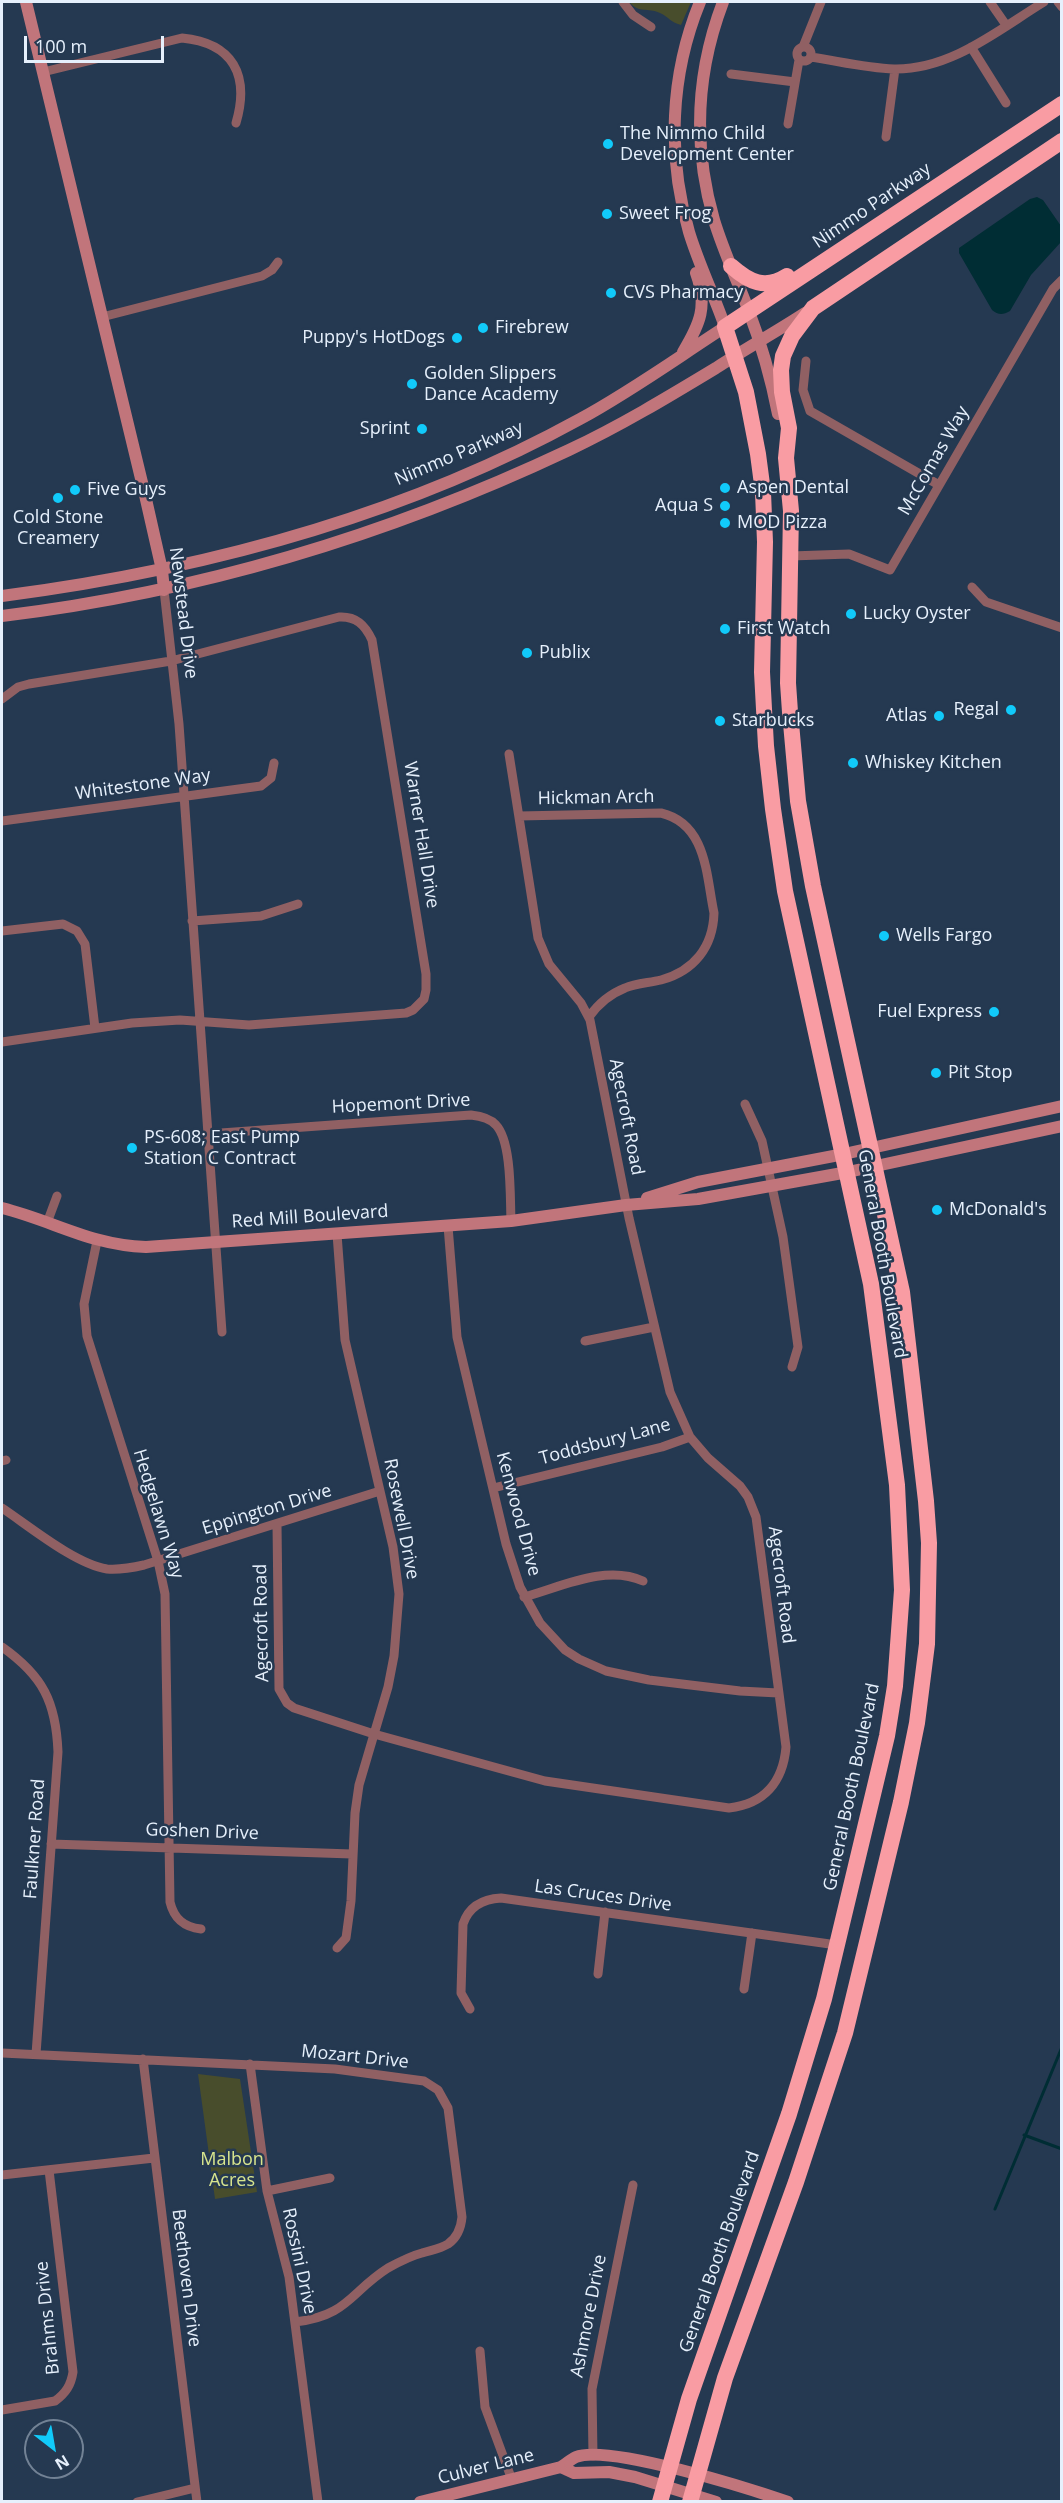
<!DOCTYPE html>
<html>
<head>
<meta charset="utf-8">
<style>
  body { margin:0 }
  #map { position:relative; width:1063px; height:2503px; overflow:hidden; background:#253951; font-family:"Open Sans",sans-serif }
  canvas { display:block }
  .frame { position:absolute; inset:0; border:3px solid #e6f0fc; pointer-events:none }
  .north { position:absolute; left:24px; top:2419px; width:60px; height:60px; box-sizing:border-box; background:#253951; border:2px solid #728295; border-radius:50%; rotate:149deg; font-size:16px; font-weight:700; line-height:24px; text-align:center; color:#e6f0fc }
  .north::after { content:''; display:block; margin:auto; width:21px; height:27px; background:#11cafa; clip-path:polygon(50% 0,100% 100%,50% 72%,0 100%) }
  .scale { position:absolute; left:24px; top:36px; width:140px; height:27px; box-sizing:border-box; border:3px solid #e6f0fc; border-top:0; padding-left:8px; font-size:18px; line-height:21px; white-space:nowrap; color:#e6f0fc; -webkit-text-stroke:4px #253951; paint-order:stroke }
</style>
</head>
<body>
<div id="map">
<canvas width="1063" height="2503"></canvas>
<div class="frame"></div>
<div class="north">N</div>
<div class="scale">100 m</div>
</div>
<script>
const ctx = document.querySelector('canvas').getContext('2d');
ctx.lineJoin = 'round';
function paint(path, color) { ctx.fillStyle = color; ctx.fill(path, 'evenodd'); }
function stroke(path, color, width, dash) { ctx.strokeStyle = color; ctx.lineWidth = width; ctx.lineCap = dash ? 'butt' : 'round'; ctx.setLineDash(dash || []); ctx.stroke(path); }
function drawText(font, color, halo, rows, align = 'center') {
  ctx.font = font + ' "Open Sans",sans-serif'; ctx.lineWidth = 5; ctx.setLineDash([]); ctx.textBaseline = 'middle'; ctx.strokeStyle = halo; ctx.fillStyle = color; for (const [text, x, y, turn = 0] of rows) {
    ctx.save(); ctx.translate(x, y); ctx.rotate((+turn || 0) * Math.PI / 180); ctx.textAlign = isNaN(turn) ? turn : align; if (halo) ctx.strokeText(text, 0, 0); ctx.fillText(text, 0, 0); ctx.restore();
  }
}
paint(new Path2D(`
  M629 2H691L681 25C670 22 669 17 660 13 647 7 640 14 629 2Z
  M198 2074 240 2079 257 2192 215 2199Z`), '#484d2c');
paint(new Path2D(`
  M1037 197 1043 200 1061 226V242L1031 275 1010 311C1003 315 998 315 992 310L959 253V248L1030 199Z`), '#002d34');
stroke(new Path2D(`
  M1024 2135 1062 2149
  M995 2209 1062 2047`), '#002d34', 3);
stroke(new Path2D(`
  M623 2 633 15 651 27
  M990 2 1006 25
  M1058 2 1062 7
  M797 54a7 7 0 1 1 14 0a7 7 0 1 1-14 0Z
  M803 47 821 2
  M971 47 1006 103
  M811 57C838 61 866 68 894 69 951 70 998 30 1044 2
  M43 72 182 38C233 43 250 75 236 123
  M731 74 795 82
  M788 124 799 60
  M886 137 895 69
  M102 317 262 276 272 270 278 262
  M806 361 803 390 810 411 939 485
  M791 556 849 554 890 570 1053 289 1062 280
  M972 587 986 602 1062 628
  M164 590 179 724 222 1332
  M519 816 661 813C707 824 706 875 714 913 713 947 694 971 661 980 649 983 636 983 625 988 610 994 598 1004 589 1017
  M2 821 261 786 271 778 274 763
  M192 921 261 916 298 904
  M2 931 63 924 77 931 85 944 95 1028
  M2 1042 132 1023 180 1020 249 1025 406 1013 413 1010 424 999 426 990V974L372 640C365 625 356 616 339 617L171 661 29 684 18 687 2 699
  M745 1104 762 1141 783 1237 798 1347 792 1367
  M207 1134 471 1115C480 1116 490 1118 496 1125 512 1142 510 1198 511 1221
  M47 1223 57 1196
  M448 1226 457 1337 506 1544 520 1587 540 1623 565 1650 579 1659 606 1671 649 1680 740 1691 778 1693
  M97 1241 84 1304 87 1336 158 1561 165 1594 170 1902C174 1919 184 1927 201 1929
  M585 1341 654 1327
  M2 1461 6 1460
  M493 1488 662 1447 690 1437
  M2 1508C29 1526 75 1564 107 1569 119 1570 131 1568 144 1565L380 1491
  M277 1524 279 1689 287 1703 294 1708 374 1734 545 1781 729 1808C764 1804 783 1782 786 1747L756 1517 748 1497 740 1486 708 1458 690 1437 670 1392 629 1218 590 1020 581 1003 549 964 538 938 509 754
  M524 1597C561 1587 606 1564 643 1581
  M2 1647C43 1676 56 1702 58 1752L36 2054
  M51 1844 352 1854
  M337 1948 346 1938 351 1901 355 1813 359 1785 388 1687 394 1656 399 1594 393 1547 345 1340 337 1234
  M598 1974 605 1912
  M744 1989 752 1933
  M470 2009 461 1993 463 1924C469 1906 483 1899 501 1898L837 1945
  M2 2053 335 2069 424 2081 438 2090 448 2108 462 2217C461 2228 458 2237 448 2244 440 2249 431 2250 422 2253 410 2256 399 2262 388 2268 350 2292 348 2316 295 2322
  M143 2059 197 2502
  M250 2064 267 2191 289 2277 318 2502
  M2 2175 154 2158
  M267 2191 330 2178
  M480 2351 485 2407 512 2480
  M2 2410 55 2401C66 2393 71 2385 73 2372L49 2170
  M593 2456 592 2389 633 2185
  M137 2502 195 2488`), '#906063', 9);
stroke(new Path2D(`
  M26 2 145 495 162 570 164 590
  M723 2C696 73 693 147 714 220 723 250 737 280 748 309 761 343 771 378 778 414
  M683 352C700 324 708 306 696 273
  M2 596C202 570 402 517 580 419 630 392 677 358 725 327 714 295 699 265 689 232 667 156 670 75 700 2
  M2 616C200 592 389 535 569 450 620 426 668 397 716 368 745 349 776 332 805 313
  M647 1198 698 1182 844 1154 1062 1106
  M2 1208C54 1221 90 1245 146 1247L511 1221 626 1205 698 1199 848 1172 1062 1126
  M561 2467 574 2473 609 2472 635 2477 716 2502
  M420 2502 561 2467C566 2464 571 2459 576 2457 608 2444 751 2489 788 2502`), '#c1757b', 12);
stroke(new Path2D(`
  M731 266C749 282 765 290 787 276
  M660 2502 689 2399 789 2114 824 1999 887 1736 895 1686 902 1590 897 1485 871 1284 785 891 773 809 766 746 762 672 765 542 763 492 758 454 746 392 725 327 1062 104
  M690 2502 725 2378 796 2182 845 2033 901 1802 917 1723 927 1644 929 1543 926 1501 902 1292 813 886 798 801 790 712 788 683 791 511 786 458 789 428 782 392 781 370 783 356 792 336 813 308 1062 141`), '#f99ca3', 16);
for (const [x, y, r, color] of [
  [608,144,6,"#11cafa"],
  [607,214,6,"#11cafa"],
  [611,293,6,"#11cafa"],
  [483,328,6,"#11cafa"],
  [457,338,6,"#11cafa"],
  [412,384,6,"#11cafa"],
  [422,429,6,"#11cafa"],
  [725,488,6,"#11cafa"],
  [75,490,6,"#11cafa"],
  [58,498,6,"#11cafa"],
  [725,506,6,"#11cafa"],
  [725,523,6,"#11cafa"],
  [851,614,6,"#11cafa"],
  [725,629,6,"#11cafa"],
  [527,653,6,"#11cafa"],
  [1011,710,6,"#11cafa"],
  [939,716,6,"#11cafa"],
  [720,721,6,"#11cafa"],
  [853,763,6,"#11cafa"],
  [884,936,6,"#11cafa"],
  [994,1012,6,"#11cafa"],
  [936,1073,6,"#11cafa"],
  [132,1148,6,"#11cafa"],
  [937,1210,6,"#11cafa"]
]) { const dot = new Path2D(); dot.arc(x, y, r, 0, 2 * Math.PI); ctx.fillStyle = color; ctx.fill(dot); stroke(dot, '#253951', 2); }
drawText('18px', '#e6f0fc', '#253951', [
  ["The Nimmo Child",620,134],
  ["Development Center",620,155],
  ["Sweet Frog",619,214],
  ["CVS Pharmacy",623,293],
  ["Firebrew",495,328],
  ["Puppy's HotDogs",445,338,"right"],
  ["Golden Slippers",424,374],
  ["Dance Academy",424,395],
  ["Sprint",410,429,"right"],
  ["Aspen Dental",737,488],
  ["Five Guys",87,490],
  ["Aqua S",713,506,"right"],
  ["Cold Stone",58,518,"center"],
  ["Creamery",58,539,"center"],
  ["MOD Pizza",737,523],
  ["Lucky Oyster",863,614],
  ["First Watch",737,629],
  ["Publix",539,653],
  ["Regal",999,710,"right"],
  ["Atlas",927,716,"right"],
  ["Starbucks",732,721],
  ["Whiskey Kitchen",865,763],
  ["Wells Fargo",896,936],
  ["Fuel Express",982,1012,"right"],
  ["Pit Stop",948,1073],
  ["PS-608; East Pump",144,1138],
  ["Station C Contract",144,1159],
  ["McDonald's",949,1210]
], 'left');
drawText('18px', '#e6f0fc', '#253951', [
  ["Nimmo Parkway",872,206,-34],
  ["Nimmo Parkway",459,454,-23],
  ["McComas Way",934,461,-60],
  ["Newstead Drive",183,613,83],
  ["Whitestone Way",143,785,-8],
  ["Hickman Arch",596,798,-1],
  ["Warner Hall Drive",421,835,81],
  ["Hopemont Drive",401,1104,-3],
  ["Agecroft Road",626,1117,79],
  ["Red Mill Boulevard",310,1217,-4],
  ["General Booth Boulevard",882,1254,80],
  ["Toddsbury Lane",605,1442,-15],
  ["Eppington Drive",267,1510,-17],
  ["Hedgelawn Way",158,1514,73],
  ["Kenwood Drive",518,1514,75],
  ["Rosewell Drive",401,1519,79],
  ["Agecroft Road",781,1585,83],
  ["Agecroft Road",262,1623,-91],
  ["General Booth Boulevard",852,1787,-78],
  ["Goshen Drive",202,1832,2],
  ["Faulkner Road",35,1839,-86],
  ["Las Cruces Drive",603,1896,8],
  ["Mozart Drive",355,2057,6],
  ["General Booth Boulevard",720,2252,-71],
  ["Rossini Drive",299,2261,78],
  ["Beethoven Drive",186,2278,83],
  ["Ashmore Drive",589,2316,-79],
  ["Brahms Drive",48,2318,-96],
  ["Culver Lane",486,2467,-14]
]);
drawText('18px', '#d7e48d', '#253951', [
  ["Malbon",232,2160],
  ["Acres",232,2181]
]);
</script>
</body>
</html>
